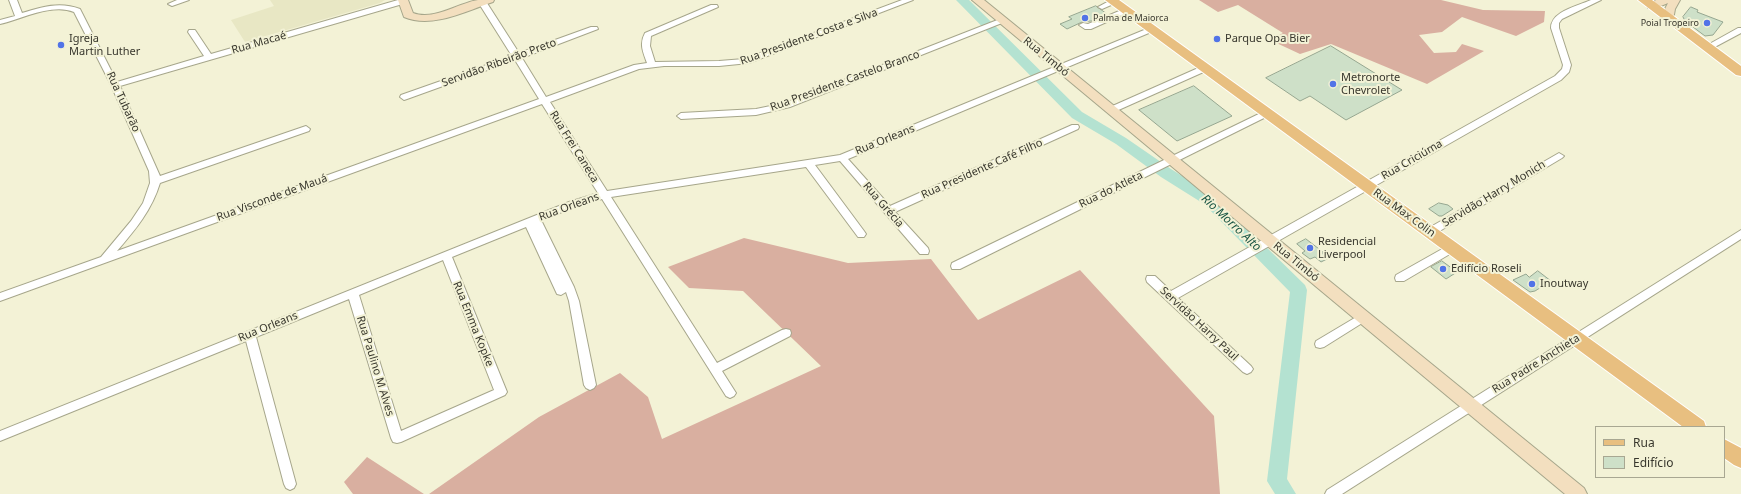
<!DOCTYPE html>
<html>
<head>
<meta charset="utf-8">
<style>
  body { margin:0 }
  #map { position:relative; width:1741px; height:494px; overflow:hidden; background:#f3f2d6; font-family:"Noto Sans",sans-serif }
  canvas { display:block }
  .legend { position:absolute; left:1595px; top:426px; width:130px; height:52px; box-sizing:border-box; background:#f3f2d6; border:1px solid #a8a792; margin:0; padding:5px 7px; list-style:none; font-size:12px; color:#38372d }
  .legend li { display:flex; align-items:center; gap:8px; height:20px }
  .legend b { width:20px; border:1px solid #a8a792 }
</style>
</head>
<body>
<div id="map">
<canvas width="1741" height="494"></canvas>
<ul class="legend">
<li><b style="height:5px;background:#e8bf80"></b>Rua</li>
<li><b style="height:11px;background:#cee0c8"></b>Edifício</li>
</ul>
</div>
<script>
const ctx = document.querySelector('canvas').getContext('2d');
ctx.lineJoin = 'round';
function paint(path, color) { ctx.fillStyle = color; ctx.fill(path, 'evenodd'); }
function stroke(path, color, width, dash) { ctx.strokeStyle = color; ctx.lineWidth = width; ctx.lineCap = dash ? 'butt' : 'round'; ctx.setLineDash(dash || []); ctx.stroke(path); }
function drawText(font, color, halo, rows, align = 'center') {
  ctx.font = font + ' "Noto Sans",sans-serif'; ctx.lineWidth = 4; ctx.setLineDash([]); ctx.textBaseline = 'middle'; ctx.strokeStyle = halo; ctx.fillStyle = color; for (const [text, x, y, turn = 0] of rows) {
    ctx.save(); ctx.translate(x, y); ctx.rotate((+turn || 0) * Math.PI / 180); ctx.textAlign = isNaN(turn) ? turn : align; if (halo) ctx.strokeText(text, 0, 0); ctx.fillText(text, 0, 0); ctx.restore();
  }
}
paint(new Path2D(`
  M270 0H385L380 3 245 42 231 20 274 6Z`), '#e8e7c4');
paint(new Path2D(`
  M1199 0H1441L1483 10 1545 11 1544 22 1516 36 1462 17 1442 32 1419 35 1434 53 1456 52 1462 44 1484 51 1427 84 1331 44 1300 54 1270 40 1283 33 1238 5 1218 12Z
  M744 238 848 263 931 259 978 320 1080 270 1214 416 1220 494H429L539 417 620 373 648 397 662 439 821 366 743 291 689 288 668 267Z
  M367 457 424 494H353L344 482Z`), '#d9afa0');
paint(new Path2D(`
  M956 0H969L1082 112 1126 138 1171 169 1214 196 1305 285 1307 290 1287 479 1296 494H1275L1267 481 1290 292 1204 204 1161 177 1116 144 1072 118Z`), '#b4e2d1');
const building = new Path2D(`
  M1096 6 1107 14 1091 21 1082 22 1067 29 1060 24 1072 19 1069 17Z
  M1691 7 1698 10 1697 12 1723 22 1713 35 1705 36 1685 21 1683 17Z
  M1331 46 1402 90 1346 120 1310 96 1300 101 1266 78Z
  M1194 86 1232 116 1177 141 1139 110Z
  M1439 203 1448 205 1453 209 1442 216H1439L1429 209Z
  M1306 239 1323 252 1322 253 1329 258 1321 262 1315 257 1310 259 1302 253 1305 251 1297 244Z
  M1442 261 1457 272 1446 279 1431 267Z
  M1538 271 1551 281 1535 291 1530 292 1513 280 1526 274 1529 277Z`);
paint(building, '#cee0c8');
stroke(building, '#95a690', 1);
const street = new Path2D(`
  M9 0H17L22 13C41 7 60 1 80 9L117 82 204 56 188 32 189 30H195L211 54 398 0 407 1 406 3 120 86 160 176 303 127 306 126 310 129 309 131 160 183C152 210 135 230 117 251L539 99 515 60 407 99 404 100 400 97 401 95 512 56 478 2 481 0H485L519 53 591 27H597L598 29 522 58 546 97 634 65 647 63C643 52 639 44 645 33L711 5H717L718 7 651 36 650 46 655 62 719 61 744 59 902 0H913L749 63 719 66H664L639 69 550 102 607 191 840 155 1149 28H1155L1156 30 848 159 890 206 1072 125H1078L1079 127 1078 129 895 212 928 248 929 251 928 254H920L840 161 815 165 864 231 866 234 864 237H858L806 167 611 197 717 363 782 330 786 329 790 330 791 333 790 336 722 371 736 393 734 396 730 398 726 396 602 199 575 207 541 220 574 287 579 301 596 385 594 388 590 390 586 388 584 385 569 301 566 292 561 295 557 294 526 227 452 257 507 392 505 395 401 442 397 443 393 442 391 438 349 299 256 337 296 484 294 488 290 490 286 488 284 484 246 341 0 441V431L569 202 598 193 542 104 0 301V293L101 257 131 221 143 203 150 183 149 171 111 85 74 12C52 3 22 19 0 24V20L15 16ZM443 260 494 390 401 431 359 295Z
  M177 0H189L172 6 168 4Z
  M1111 0H1117L1118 2 1102 9 1098 7Z
  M1591 0H1601L1562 19 1559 23V28L1571 65 1569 72 1561 80 1178 298 1251 366 1253 369 1251 372 1247 374 1243 372 1147 282 1146 279 1147 276H1155L1171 291 1555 76 1562 69 1563 65 1551 28C1551 11 1578 6 1591 0Z
  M1124 9H1130L1131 11 1091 29H1085L1079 25 1083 23 1088 24Z
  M1000 19H1006L1007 21 790 107 756 115 681 119 677 116 681 113 756 109 785 103Z
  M1738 28H1741V33L1711 49H1708L1704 47Z
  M1205 65 1209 68 1208 70 1114 112H1108L1107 110 1108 108Z
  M1267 110 1270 111 1271 113 1270 115 960 269H952L951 266 952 263Z
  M1559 153 1564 156 1562 158 1433 235H1427L1425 232 1427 229Z
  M1741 230V239L1342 494H1325L1327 490Z
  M1451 244 1455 245 1456 248 1455 251 1404 281H1396L1395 278 1396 275Z
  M1363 313 1367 314 1368 317 1367 320 1324 347 1320 348 1316 347 1315 344 1316 341Z`);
const secondary = new Path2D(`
  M398 0H408L413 13C434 21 458 3 478 0 483 0 489 0 494 0L493 2C466 11 432 29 404 17Z
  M972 0H984L1584 488 1587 494H1565Z
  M1656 0H1680L1675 9 1673 20 1669 21 1663 18 1665 9 1668 3 1656 8H1648L1647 6Z`);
const primary = new Path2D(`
  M1105 0H1119L1704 421 1706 427H1683Z
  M1638 0H1652L1741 66V76L1736 75Z
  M1724 439 1741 448V468L1734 465 1724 458Z`);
stroke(street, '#a6a68b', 2);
stroke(secondary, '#a6a68b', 2);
stroke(primary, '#fff', 2);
paint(street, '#fff');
paint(secondary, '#f3dfbf');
paint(primary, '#e8bf80');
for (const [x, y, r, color] of [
  [1085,18,4,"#5173e7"],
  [1707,23,4,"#5173e7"],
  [1217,39,4,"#5173e7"],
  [61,45,4,"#5173e7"],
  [1333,84,4,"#5173e7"],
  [1310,248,4,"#5173e7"],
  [1443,269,4,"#5173e7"],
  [1532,284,4,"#5173e7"]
]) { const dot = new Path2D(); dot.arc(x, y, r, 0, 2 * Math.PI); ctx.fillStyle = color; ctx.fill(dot); stroke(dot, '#f3f2d6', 1.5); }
drawText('9px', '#38372d', '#f3f2d6', [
  ["Palma de Maiorca",1093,18],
  ["Poial Tropeiro",1699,23,"right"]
], 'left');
drawText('11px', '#38372d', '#f3f2d6', [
  ["Rua Presidente Costa e Silva",809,37,-20],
  ["Rua Macaé",259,43,-16],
  ["Rua Timbó",1046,57,39],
  ["Servidão Ribeirão Preto",499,63,-20],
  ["Rua Presidente Castelo Branco",845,81,-20],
  ["Rua Tubarão",123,102,65],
  ["Rua Orleans",885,140,-22],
  ["Rua Frei Caneca",574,147,58],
  ["Rua Criciúma",1412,160,-30],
  ["Rua Presidente Café Filho",982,169,-24],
  ["Rua do Atleta",1111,190,-26],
  ["Servidão Harry Monich",1494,194,-31],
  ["Rua Visconde de Mauá",272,198,-20],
  ["Rua Grécia",883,205,49],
  ["Rua Orleans",569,207,-20],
  ["Rua Max Colin",1404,213,36],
  ["Rua Timbó",1296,262,39],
  ["Rua Emma Kopke",473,324,68],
  ["Servidão Harry Paul",1199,324,43],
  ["Rua Orleans",268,327,-22],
  ["Rua Padre Anchieta",1536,364,-32],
  ["Rua Paulino M Alves",375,366,73]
]);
drawText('11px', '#38372d', '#f3f2d6', [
  ["Igreja",69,39],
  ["Martin Luther",69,52],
  ["Parque Opa Bier",1225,39],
  ["Metronorte",1341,78],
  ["Chevrolet",1341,91],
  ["Residencial",1318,242],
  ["Liverpool",1318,255],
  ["Edifício Roseli",1451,269],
  ["Inoutway",1540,284]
], 'left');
drawText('italic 12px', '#185443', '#f3f2d6', [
  ["Rio Morro Alto",1231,223,43]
]);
</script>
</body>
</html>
